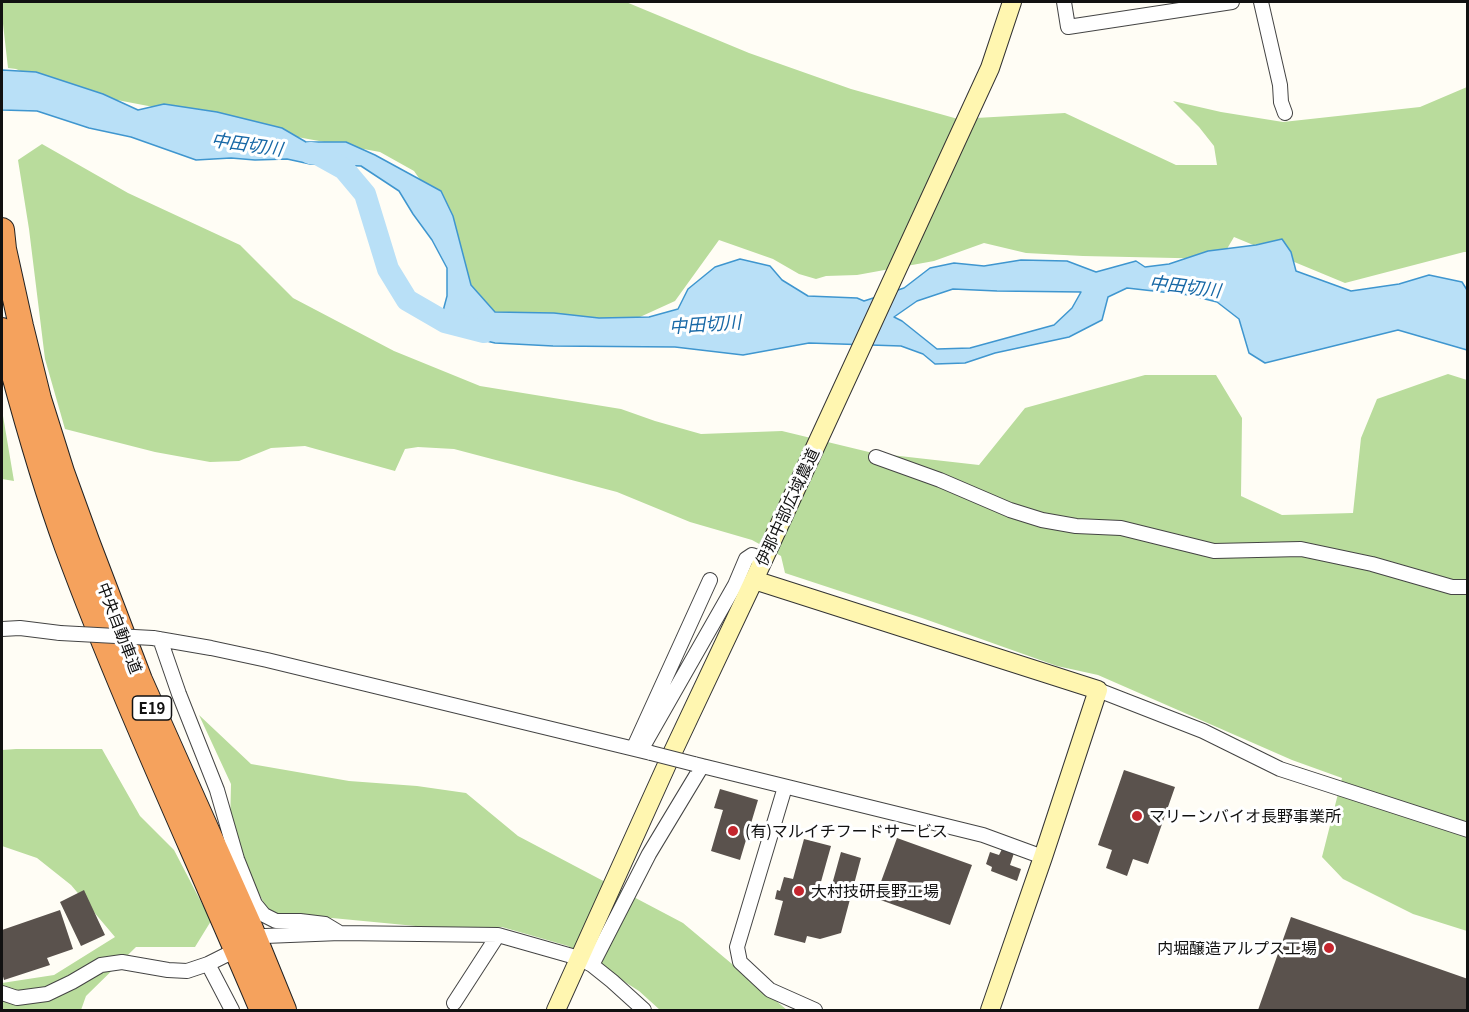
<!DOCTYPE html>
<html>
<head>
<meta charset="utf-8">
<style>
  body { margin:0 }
  #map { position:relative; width:1469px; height:1012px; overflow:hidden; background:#fffdf5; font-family:Georgia,serif }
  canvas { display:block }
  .frame { position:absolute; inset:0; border:3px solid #111; pointer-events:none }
</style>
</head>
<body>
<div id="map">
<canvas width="1469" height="1012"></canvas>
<div class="frame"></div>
</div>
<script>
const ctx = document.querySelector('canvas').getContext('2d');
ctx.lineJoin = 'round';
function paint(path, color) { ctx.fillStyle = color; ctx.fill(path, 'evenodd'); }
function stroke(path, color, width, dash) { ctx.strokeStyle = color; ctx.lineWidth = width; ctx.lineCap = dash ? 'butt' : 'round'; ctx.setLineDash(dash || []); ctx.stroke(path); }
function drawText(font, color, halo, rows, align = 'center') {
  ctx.font = font + ' Georgia,"Noto Sans JP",serif'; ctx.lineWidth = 6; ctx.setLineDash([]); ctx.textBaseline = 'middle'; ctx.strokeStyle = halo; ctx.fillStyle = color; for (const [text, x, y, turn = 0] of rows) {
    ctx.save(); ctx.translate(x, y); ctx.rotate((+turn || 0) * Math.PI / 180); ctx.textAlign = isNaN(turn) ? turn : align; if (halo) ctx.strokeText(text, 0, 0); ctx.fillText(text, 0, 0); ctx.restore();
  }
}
paint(new Path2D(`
  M2 2H626L749 53 851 89 958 119 1065 113 1176 165H1217L1214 146 1199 127 1173 101 1221 112 1283 122 1420 107 1467 87V252H1464L1345 283 1234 237 1221 259 1083 256 1026 253 984 243 934 261 857 275 826 276 816 279 799 274 773 259 719 240 675 301 618 327 490 319 457 287 437 204 414 171 380 152 286 135 190 114 117 100 51 85 16 69 8 68 2 15Z
  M42 144 128 193 240 245 293 298 394 351 480 386 621 409 655 421 701 434 782 431 873 453 979 465 1025 408 1145 375H1216L1242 418 1241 496 1282 515 1353 513 1361 438 1377 399 1448 374 1467 380V931L1413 914 1343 879 1322 857 1342 778 1292 760 1098 675 1057 666 922 618 785 573 781 556 752 540 690 522 617 492 454 449 418 447 405 449 395 471 305 446 271 448 239 461 210 462 155 452 65 429 45 359 29 229 18 160Z
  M2 410 14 481 2 479Z
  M199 715 251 764 349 781 417 786 466 793 518 836 683 923 787 1010H660L639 991 568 946 502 927H426L332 918 271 917 250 876 230 828 231 784Z
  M16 749H102L140 816 174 850 211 921 195 947H136L86 996 81 1010H2V983L54 975 115 937 71 885 37 858 2 846V750Z`), '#b9dc9c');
const water = new Path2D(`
  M2 70 36 72 103 94 138 110 164 104 217 112 282 128 306 142H346L375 155 441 191 453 216 471 285 495 312 554 313 599 318 649 317 678 309 688 289 715 267 740 259 770 266 782 280 808 296 857 298 864 301 904 288 930 268 954 263 984 266 1021 260 1067 261 1096 272 1136 261 1145 267 1169 264 1208 251 1256 245 1282 239 1291 252 1296 271 1351 291 1399 284 1429 275 1462 282 1467 290V350L1398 330 1265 363 1249 353 1239 319 1217 302 1189 295 1127 288 1108 297 1102 320 1069 337 995 353 965 363 935 364 923 354 901 346 809 343 743 355 675 347 553 346 495 343 465 336 443 311 447 296V268L432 240 413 214 399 191 361 166 310 164 287 159 255 160 231 158 196 160 131 137 89 128 37 111 2 110ZM953 289 997 291 1081 292 1072 308 1054 325 970 348 937 349 902 321 894 317 917 301Z`);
paint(water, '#b9e0f7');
stroke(water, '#3f96cf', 1.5);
stroke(new Path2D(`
  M310 153 317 154 344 169 365 194 388 269 407 300 445 322 484 332`), '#b9e0f7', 22);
paint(new Path2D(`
  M1124 770 1175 787 1148 864 1133 859 1127 876 1106 868 1112 850 1098 845Z
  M720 789 758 800 740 860 711 851 723 810 714 808Z
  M897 838 972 865 950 925 875 898Z
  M804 839 831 846 817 896 828 899 841 852 861 858 841 933 820 939 807 936 805 943 774 935 783 901 775 899 777 890 780 891 784 877 793 879Z
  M1002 849 1014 853 1010 865 1021 869 1017 881 991 871 992 867 986 864 990 852 999 855Z
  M84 890 105 935 81 946 60 902Z
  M60 910 73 949 47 958 50 965 4 980 2 973V930Z
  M1291 917 1468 979V1010H1258Z`), '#5a524d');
const street = new Path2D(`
  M1064 2 1068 27 1232 2
  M1261 2 1280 85 1281 102 1285 113
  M876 457 940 480 1010 510 1042 520 1076 526 1121 528 1214 551 1301 549 1372 564 1452 587H1468
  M2 629 20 628 60 633
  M153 638 211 648 267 660 651 753
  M160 639 179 694 217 790 237 859 255 904 264 915 276 921H300L325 924 340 933
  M1098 690 1203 731 1280 769 1468 830
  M634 747 710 580
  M641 750 735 585 746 559 752 555 763 559
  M694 764 983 835 1043 857
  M785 787 737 947 740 962 770 990 815 1010
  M265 936 340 933 498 935 579 958 592 965 612 981 644 1010
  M208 964 232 1010
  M592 965 649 854 702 766
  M2 993 17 998 47 994 72 982 101 965 122 962 168 970 187 971 208 964 228 954
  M454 1003 498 935`);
const secondary = new Path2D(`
  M754 580 1098 690 1043 857 990 1010
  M556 1010 669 760 754 580 990 68 1012 2`);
const highway = new Path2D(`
  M2 230 4 249 21 326 39 399 62 472 87 541 140 680 251 929 284 1010
  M2 330C21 403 41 476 67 547 125 704 197 856 262 1010`);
stroke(street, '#444', 16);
stroke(secondary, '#333', 20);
stroke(highway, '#222', 26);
stroke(street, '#fff', 14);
stroke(secondary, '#fff6b0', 18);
stroke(highway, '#f5a25d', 24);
const streetBridge = new Path2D(`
  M60 633 153 638
  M651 753 694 764`);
stroke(streetBridge, '#444', 16, []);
stroke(streetBridge, '#fff', 14);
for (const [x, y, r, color] of [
  [1137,816,6,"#c4262e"],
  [733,831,6,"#c4262e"],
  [799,891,6,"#c4262e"],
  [1329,948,6,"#c4262e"]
]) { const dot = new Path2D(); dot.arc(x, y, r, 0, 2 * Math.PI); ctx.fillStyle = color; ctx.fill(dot); stroke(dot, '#fff', 2); }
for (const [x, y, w] of [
  [152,708,39]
]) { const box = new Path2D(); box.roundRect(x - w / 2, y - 12, w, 24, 4.5); ctx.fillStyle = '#fff'; ctx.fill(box); stroke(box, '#111', 1.5); }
drawText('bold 15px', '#111', null, [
  ["E19",152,708]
]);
drawText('16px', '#111', '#fff', [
  ["伊那中部広域農道",787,507,-65],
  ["中央自動車道",120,628,69]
]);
drawText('16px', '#111', '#fff', [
  ["マリーンバイオ長野事業所",1149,816],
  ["(有)マルイチフードサービス",745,831],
  ["大村技研長野工場",811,891],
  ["内堀醸造アルプス工場",1317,948,"right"]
], 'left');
drawText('italic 18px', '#1768a6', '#fff', [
  ["中田切川",247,144,8],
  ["中田切川",1185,286,7],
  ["中田切川",705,324,-4]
]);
</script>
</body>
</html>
